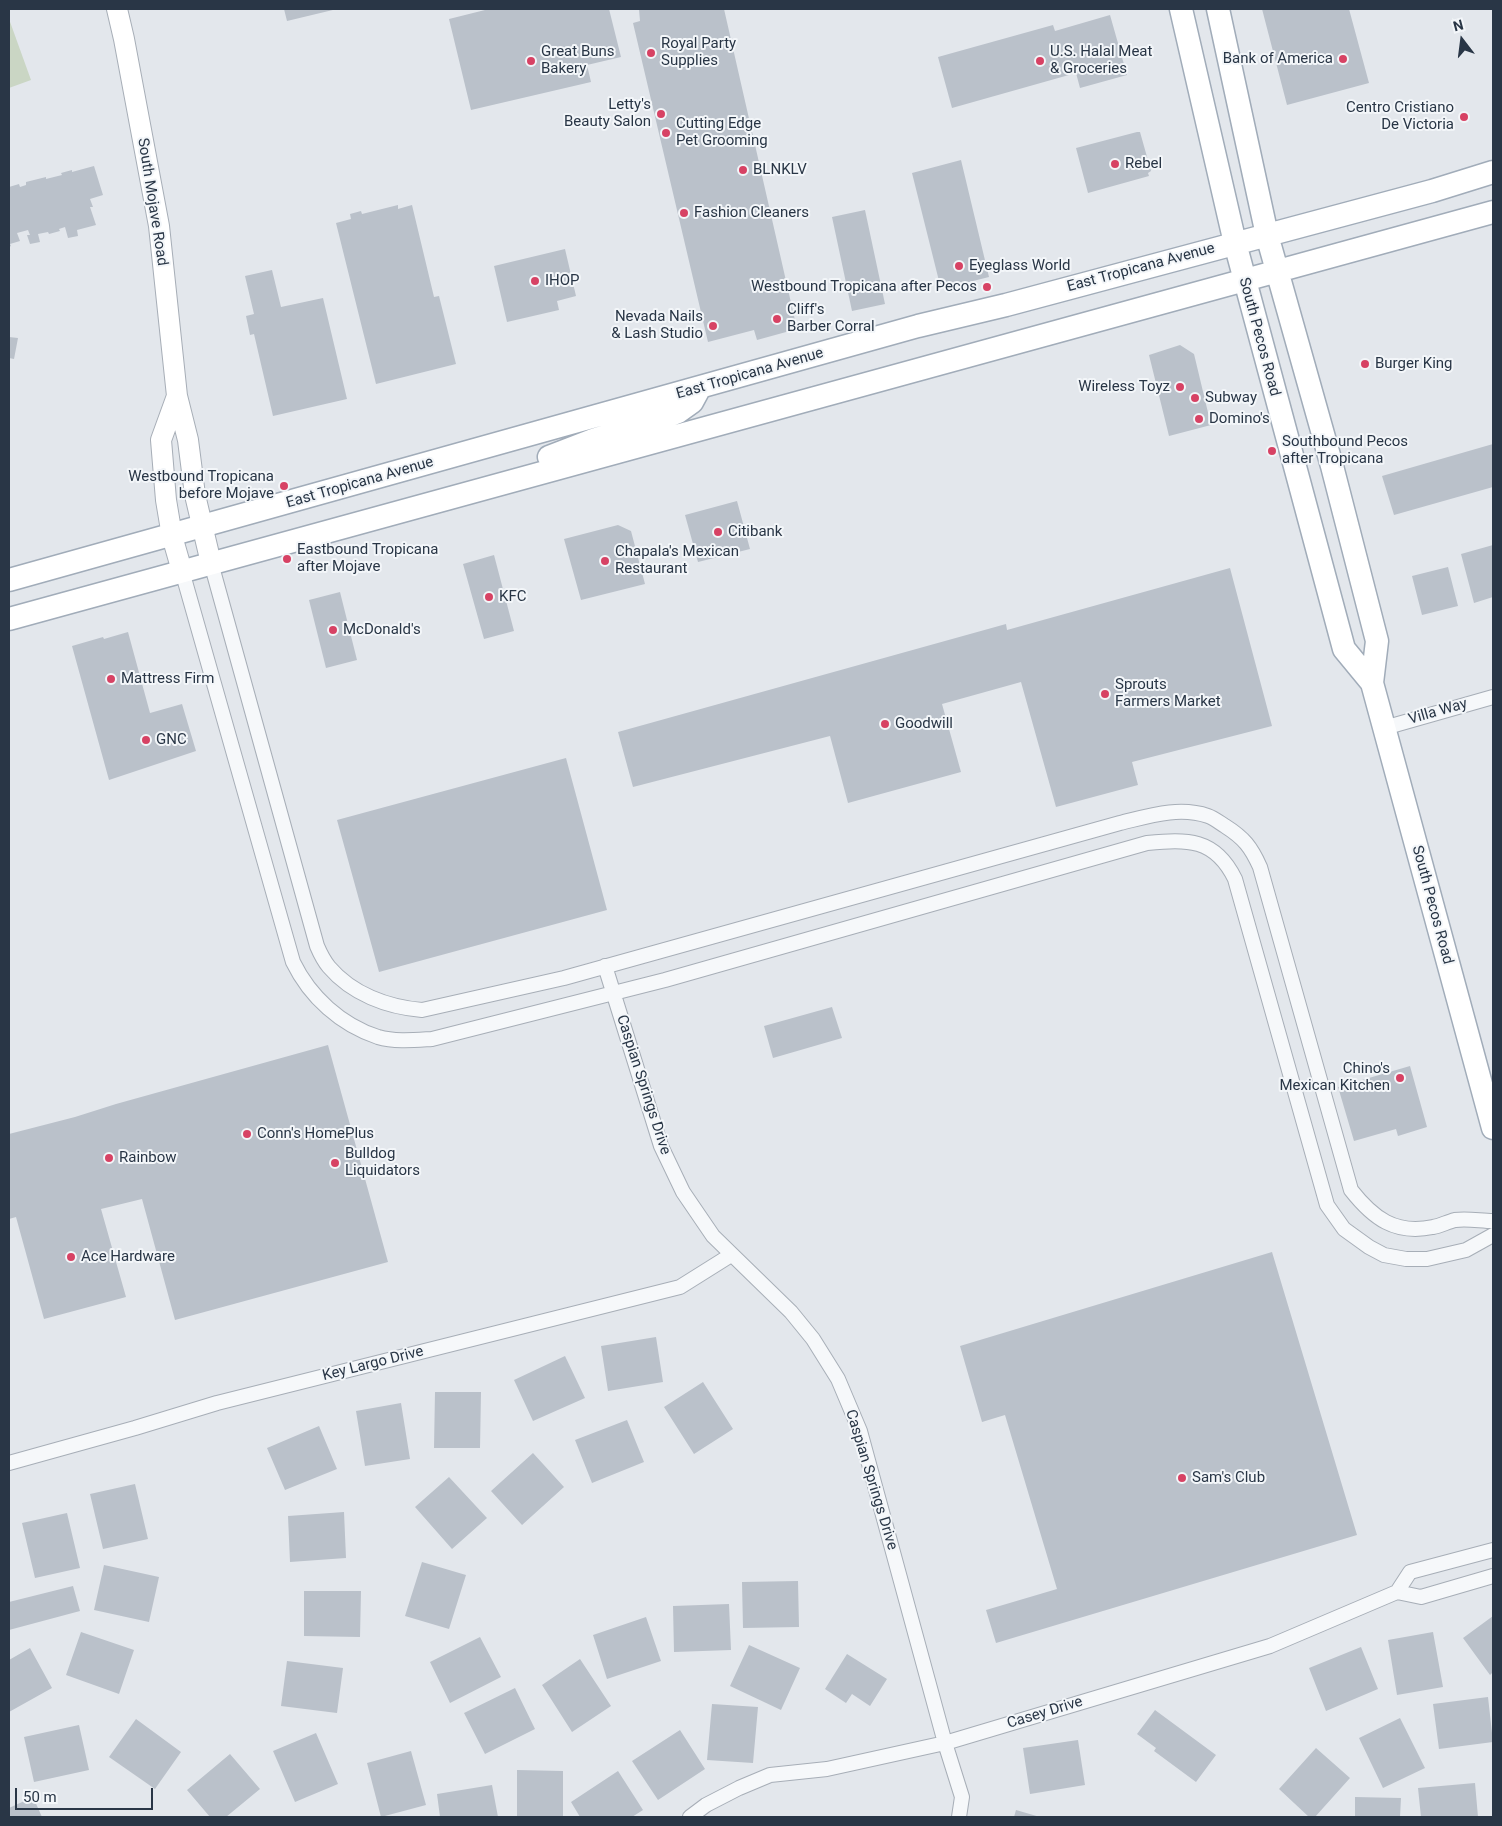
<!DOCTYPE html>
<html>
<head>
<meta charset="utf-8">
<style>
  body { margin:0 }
  #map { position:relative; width:1502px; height:1826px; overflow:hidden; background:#e3e7ec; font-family:Roboto,sans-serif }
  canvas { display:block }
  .frame { position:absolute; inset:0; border:10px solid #293646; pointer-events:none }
  .north { position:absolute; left:1437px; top:15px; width:50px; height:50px; -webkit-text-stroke:4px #f3f6f9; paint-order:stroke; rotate:345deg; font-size:14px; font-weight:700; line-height:20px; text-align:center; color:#293646 }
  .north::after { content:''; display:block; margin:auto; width:18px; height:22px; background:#293646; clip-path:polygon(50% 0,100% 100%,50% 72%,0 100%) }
  .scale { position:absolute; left:15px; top:1788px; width:138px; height:22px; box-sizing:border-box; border:2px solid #293646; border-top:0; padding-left:6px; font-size:15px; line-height:18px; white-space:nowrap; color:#293646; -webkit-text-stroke:4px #f3f6f9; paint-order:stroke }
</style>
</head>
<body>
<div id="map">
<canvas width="1502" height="1826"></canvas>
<div class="frame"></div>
<div class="north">N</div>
<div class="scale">50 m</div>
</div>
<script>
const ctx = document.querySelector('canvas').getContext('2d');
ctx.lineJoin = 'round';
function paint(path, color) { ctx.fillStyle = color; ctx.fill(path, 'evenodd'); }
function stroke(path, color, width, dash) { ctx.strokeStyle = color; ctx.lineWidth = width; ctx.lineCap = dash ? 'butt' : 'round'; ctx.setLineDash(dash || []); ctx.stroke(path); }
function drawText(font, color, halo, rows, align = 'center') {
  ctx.font = font + ' Roboto,sans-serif'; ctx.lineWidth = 4; ctx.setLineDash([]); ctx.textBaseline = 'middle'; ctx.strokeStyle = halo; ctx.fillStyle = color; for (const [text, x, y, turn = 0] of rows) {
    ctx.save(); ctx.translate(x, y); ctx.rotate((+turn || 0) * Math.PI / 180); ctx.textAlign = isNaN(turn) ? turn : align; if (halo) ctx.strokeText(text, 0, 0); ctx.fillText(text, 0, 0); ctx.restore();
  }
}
paint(new Path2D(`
  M9 19 31 80 9 88Z`), '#cad6c4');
paint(new Path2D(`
  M284 9H337L287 21Z
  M489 9H609L621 57 587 65 591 82 471 110 449 19Z
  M639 9H724L797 329 757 340 754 330 708 342 633 23 640 21Z
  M1262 9H1349L1369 83 1287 105Z
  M1110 15 1127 75 1080 88 1076 73 952 108 938 57 1053 25 1055 31Z
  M1137 132H1140L1151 171 1148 173 1149 176 1088 193 1076 148Z
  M961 160 989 277 941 289 912 173Z
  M94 166 103 195 90 199 93 207H90L96 225 77 230 78 236 68 238 65 227 59 229 60 231 49 234 48 232 38 234 40 242 30 244 27 235H30L28 230 17 233 20 241 10 244 11 246 9 247V187L19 184 20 187 26 185V182L46 177V179L62 175 61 173 72 170V172Z
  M398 205V209L412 205 434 297 439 296 456 364 376 384 336 223 351 219 350 214 361 211 362 214Z
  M865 210 885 304 852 311 832 217Z
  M565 249 576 296 557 301 559 310 507 322 494 266Z
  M272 270 281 307 323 298 347 399 273 416 254 334 250 335 246 316 254 314 245 276Z
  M9 337 18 338 14 359 9 358Z
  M1180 345 1194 354 1211 425 1169 436 1149 355Z
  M1493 444V487L1394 515 1382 476Z
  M737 501 750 549 698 562 685 515Z
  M618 525 631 531 645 584 581 600 564 539Z
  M1493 545V597L1474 603 1461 554Z
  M494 555 514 631 484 639 463 564Z
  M1448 567 1458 606 1422 615 1412 576Z
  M1230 568 1272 726 1132 762 1138 785 1056 807 1021 682 942 704 961 772 848 803 830 736 633 787 618 732 1006 624 1007 630Z
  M340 592 357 660 326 668 309 600Z
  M128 632 150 713 182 704 196 751 109 780 72 646 103 637 104 639Z
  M566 758 607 910 379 972 337 820Z
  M832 1007 842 1038 773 1058 764 1026Z
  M328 1045 388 1262 175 1320 142 1199 101 1209 126 1297 44 1319 16 1217 9 1219V1134L75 1117 116 1104Z
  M1410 1066 1427 1127 1398 1136 1396 1129 1354 1141 1338 1087Z
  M1272 1252 1357 1535 996 1643 986 1610 1057 1589 1005 1415 982 1422 960 1346Z
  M656 1337 663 1382 608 1391 601 1346Z
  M565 1356 585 1398 533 1421 514 1380Z
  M703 1382 733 1429 694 1454 664 1407Z
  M435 1392H481L480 1448H434Z
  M401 1403 410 1459 365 1466 356 1411Z
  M627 1420 644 1462 592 1483 575 1440Z
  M319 1426 337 1469 285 1490 267 1448Z
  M533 1453 564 1487 522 1525 491 1491Z
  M449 1477 487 1518 452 1549 415 1507Z
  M135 1484 148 1539 103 1549 90 1494Z
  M344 1512 346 1558 290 1562 288 1516Z
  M67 1513 80 1568 35 1578 22 1523Z
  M422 1562 466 1575 449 1629 405 1616Z
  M104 1565 159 1577 149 1622 94 1610Z
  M798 1581 799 1627 743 1628 742 1582Z
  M73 1586 80 1611 9 1630V1602Z
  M304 1591H361L360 1637 304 1636Z
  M729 1604 731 1650 674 1652 673 1606Z
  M1493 1616V1672L1490 1675 1463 1638Z
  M646 1617 661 1661 607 1679 593 1635Z
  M81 1632 134 1650 119 1694 66 1675Z
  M1433 1632 1443 1687 1397 1695 1388 1640Z
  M480 1637 501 1677 450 1703 430 1662Z
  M749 1645 800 1668 781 1710 730 1686Z
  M1361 1647 1378 1689 1326 1711 1309 1668Z
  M30 1648 52 1688 9 1712V1660Z
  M847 1654 887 1679 870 1706 852 1694 846 1703 825 1689Z
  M580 1659 611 1706 572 1732 542 1685Z
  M287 1661 343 1668 337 1713 281 1706Z
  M515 1688 535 1729 485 1754 464 1713Z
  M1488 1697 1493 1742 1439 1749 1433 1704Z
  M712 1704 758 1707 753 1763 707 1760Z
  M1155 1710 1216 1755 1196 1782 1154 1751 1156 1748 1137 1734Z
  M1400 1718 1425 1768 1383 1788 1359 1738Z
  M136 1719 181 1752 155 1789 109 1757Z
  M79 1725 89 1770 34 1782 24 1737Z
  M680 1730 705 1769 658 1800 632 1761Z
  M316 1733 338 1784 295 1802 273 1751Z
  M1078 1740 1085 1785 1030 1794 1023 1748Z
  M1316 1748 1350 1778 1315 1817H1309L1279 1789Z
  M411 1751 426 1805 381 1817 367 1763Z
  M230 1754 260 1789 226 1817H210L187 1790Z
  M517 1770 563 1771V1817H517Z
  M618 1771 643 1810 632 1817H580L571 1802Z
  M1475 1783 1478 1817H1421L1418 1788Z
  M492 1785 498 1817H440L437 1794Z
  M33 1797 42 1817H9V1808Z
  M1355 1797 1401 1798 1400 1817H1355Z
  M1016 1810 1040 1817H1014Z`), '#bac1ca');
const street = new Path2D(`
  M211 563 317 946C320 953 324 961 329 967 352 994 387 1007 422 1010L564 978 1120 823C1149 816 1179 806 1208 816 1214 818 1220 823 1225 826 1244 838 1251 847 1260 867L1351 1190C1373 1218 1395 1235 1433 1227 1440 1226 1447 1222 1455 1220 1467 1218 1481 1221 1493 1221
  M182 571 293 962C310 997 341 1025 378 1037 395 1042 415 1040 432 1039L665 980 1147 843C1187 839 1215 838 1235 879L1327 1205 1344 1229 1369 1247 1384 1255 1406 1259H1427L1466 1250 1493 1235
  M1384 728 1493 697
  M605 966 661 1146 683 1192 713 1236 791 1312 813 1339 838 1379 860 1431 945 1743 962 1797 959 1817
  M9 1463 135 1428 217 1403 680 1287 731 1255
  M1397 1592 1421 1597 1493 1576
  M690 1817 706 1805 739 1788 770 1775 827 1769 945 1743 1270 1646 1397 1592 1410 1572 1493 1550`);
const secondary = new Path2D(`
  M117 9 124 39 159 226 177 396 188 440 195 495 211 563
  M177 396 161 440 166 500 172 536 182 571`);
const primary = new Path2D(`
  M1181 9 1235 243 1344 649 1372 683
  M1218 9 1267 235 1332 466 1377 641 1372 683 1493 1128
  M549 457 593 440 663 418 678 412 692 402 699 389
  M9 580 918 326 1006 305 1432 191 1493 172
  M9 619 1493 212`);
stroke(street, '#a7aeb7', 16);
stroke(secondary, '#a7aeb7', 22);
stroke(primary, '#a1acb9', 25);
stroke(street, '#f6f8fa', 14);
stroke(secondary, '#fff', 20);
stroke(primary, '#fff', 22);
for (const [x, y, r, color] of [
  [651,53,5,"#d74264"],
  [1343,59,5,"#d74264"],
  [531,61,5,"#d74264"],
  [1040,61,5,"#d74264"],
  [661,114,5,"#d74264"],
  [1464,117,5,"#d74264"],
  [666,133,5,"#d74264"],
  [1115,164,5,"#d74264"],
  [743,170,5,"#d74264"],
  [684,213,5,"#d74264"],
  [959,266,5,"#d74264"],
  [535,281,5,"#d74264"],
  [987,287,5,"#d74264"],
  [777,319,5,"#d74264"],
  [713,326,5,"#d74264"],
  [1365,364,5,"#d74264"],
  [1180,387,5,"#d74264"],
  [1195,398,5,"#d74264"],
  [1199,419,5,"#d74264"],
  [1272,451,5,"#d74264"],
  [284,486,5,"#d74264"],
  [718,532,5,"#d74264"],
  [287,559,5,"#d74264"],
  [605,561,5,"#d74264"],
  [489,597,5,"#d74264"],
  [333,630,5,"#d74264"],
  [111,679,5,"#d74264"],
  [1105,694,5,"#d74264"],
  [885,724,5,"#d74264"],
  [146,740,5,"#d74264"],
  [1400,1078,5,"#d74264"],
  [247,1134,5,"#d74264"],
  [109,1158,5,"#d74264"],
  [335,1163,5,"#d74264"],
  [71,1257,5,"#d74264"],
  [1182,1478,5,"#d74264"]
]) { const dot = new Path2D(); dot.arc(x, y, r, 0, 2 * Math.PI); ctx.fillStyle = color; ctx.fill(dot); stroke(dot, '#f3f6f9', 2); }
drawText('15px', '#293646', '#f3f6f9', [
  ["Royal Party",661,44],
  ["Supplies",661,61],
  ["Great Buns",541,52],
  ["Bakery",541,69],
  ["U.S. Halal Meat",1050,52],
  ["& Groceries",1050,69],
  ["Bank of America",1333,59,"right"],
  ["Letty's",651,105,"right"],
  ["Beauty Salon",651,122,"right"],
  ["Centro Cristiano",1454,108,"right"],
  ["De Victoria",1454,125,"right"],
  ["Cutting Edge",676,124],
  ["Pet Grooming",676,141],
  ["Rebel",1125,164],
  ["BLNKLV",753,170],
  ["Fashion Cleaners",694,213],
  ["Eyeglass World",969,266],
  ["IHOP",545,281],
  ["Westbound Tropicana after Pecos",977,287,"right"],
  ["Cliff's",787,310],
  ["Barber Corral",787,327],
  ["Nevada Nails",703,317,"right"],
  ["& Lash Studio",703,334,"right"],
  ["Burger King",1375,364],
  ["Wireless Toyz",1170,387,"right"],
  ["Subway",1205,398],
  ["Domino's",1209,419],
  ["Southbound Pecos",1282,442],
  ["after Tropicana",1282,459],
  ["Westbound Tropicana",274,477,"right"],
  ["before Mojave",274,494,"right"],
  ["Citibank",728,532],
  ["Eastbound Tropicana",297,550],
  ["after Mojave",297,567],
  ["Chapala's Mexican",615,552],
  ["Restaurant",615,569],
  ["KFC",499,597],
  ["McDonald's",343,630],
  ["Mattress Firm",121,679],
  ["Sprouts",1115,685],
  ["Farmers Market",1115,702],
  ["Goodwill",895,724],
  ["GNC",156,740],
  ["Chino's",1390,1069,"right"],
  ["Mexican Kitchen",1390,1086,"right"],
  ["Conn's HomePlus",257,1134],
  ["Bulldog",345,1154],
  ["Liquidators",345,1171],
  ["Rainbow",119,1158],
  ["Ace Hardware",81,1257],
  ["Sam's Club",1192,1478]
], 'left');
drawText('15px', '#293646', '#f3f6f9', [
  ["South Mojave Road",152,202,81],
  ["East Tropicana Avenue",1141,268,-15],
  ["South Pecos Road",1259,337,75],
  ["East Tropicana Avenue",750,374,-16],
  ["East Tropicana Avenue",360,483,-16],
  ["Villa Way",1438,712,-16],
  ["South Pecos Road",1432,905,75],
  ["Caspian Springs Drive",643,1085,72],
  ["Key Largo Drive",373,1364,-14],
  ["Caspian Springs Drive",871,1480,73],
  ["Casey Drive",1045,1713,-17]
]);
</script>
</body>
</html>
